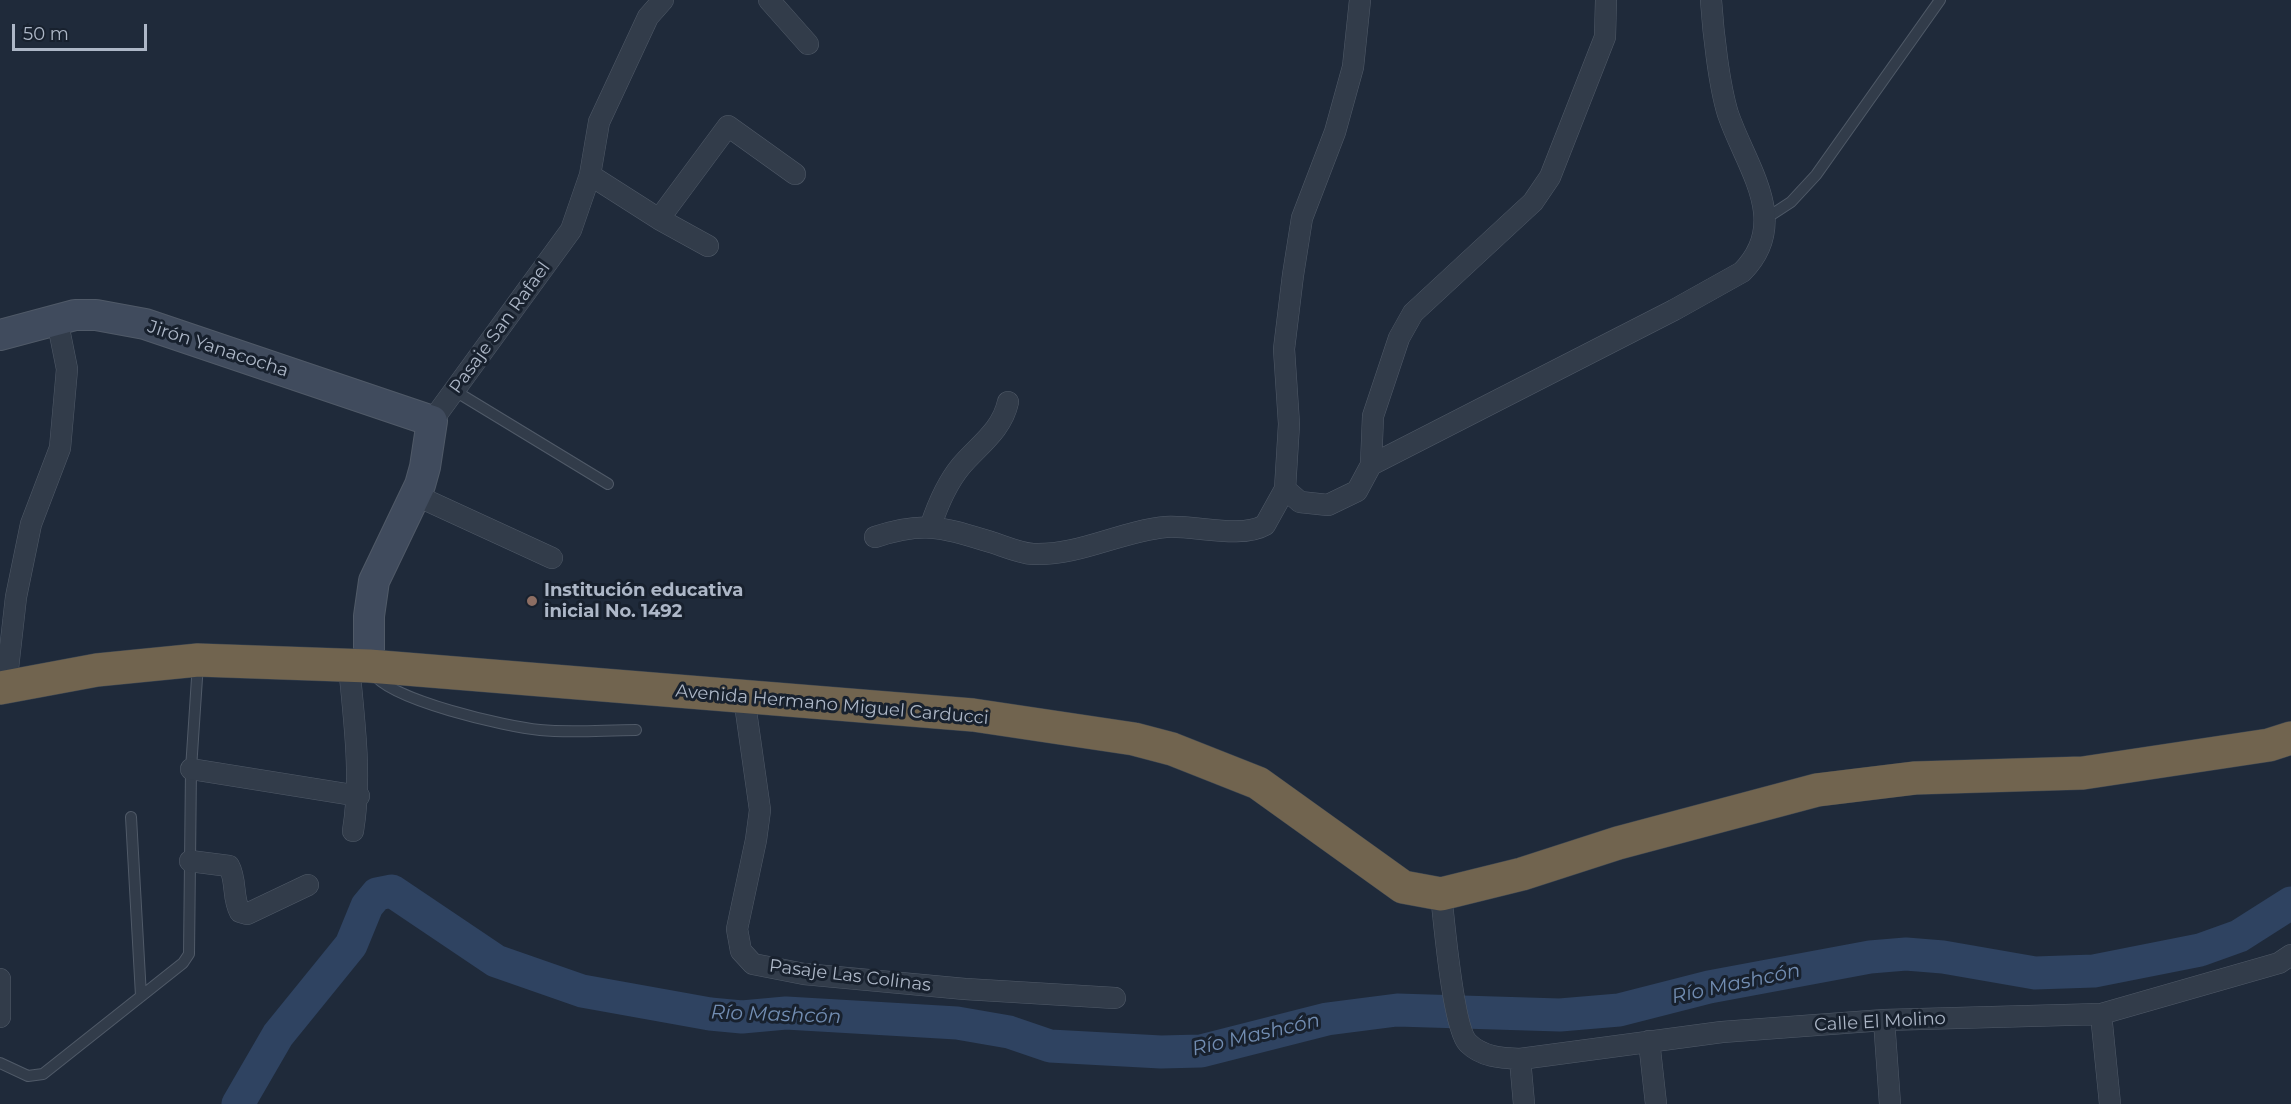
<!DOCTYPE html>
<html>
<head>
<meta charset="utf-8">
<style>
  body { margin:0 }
  #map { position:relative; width:2291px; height:1104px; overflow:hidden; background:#1f2a3a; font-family:Montserrat,sans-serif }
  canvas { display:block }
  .scale { position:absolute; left:12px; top:24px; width:135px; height:27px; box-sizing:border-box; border:3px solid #adb7c7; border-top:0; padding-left:8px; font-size:18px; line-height:21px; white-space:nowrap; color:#adb7c7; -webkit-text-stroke:4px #18212e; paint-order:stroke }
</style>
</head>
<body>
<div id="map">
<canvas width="2291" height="1104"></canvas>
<div class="scale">50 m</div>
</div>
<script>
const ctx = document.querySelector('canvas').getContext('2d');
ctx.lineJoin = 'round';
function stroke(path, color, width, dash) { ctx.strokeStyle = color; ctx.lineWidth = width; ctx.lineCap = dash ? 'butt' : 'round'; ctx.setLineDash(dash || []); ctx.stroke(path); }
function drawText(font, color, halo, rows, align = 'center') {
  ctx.font = font + ' Montserrat,sans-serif'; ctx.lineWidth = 6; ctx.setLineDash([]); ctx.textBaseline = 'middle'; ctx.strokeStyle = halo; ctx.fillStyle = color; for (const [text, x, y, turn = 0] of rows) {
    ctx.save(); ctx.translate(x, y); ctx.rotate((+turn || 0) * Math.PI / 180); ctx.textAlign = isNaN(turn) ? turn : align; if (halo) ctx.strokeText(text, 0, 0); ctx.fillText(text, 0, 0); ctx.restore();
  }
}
stroke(new Path2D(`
  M238 1104 278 1035 351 945 367 906 377 894 392 891 496 961 582 991 710 1014 742 1017 786 1013 957 1023 1009 1032 1050 1046 1161 1052 1201 1051 1327 1019 1397 1010 1560 1015 1619 1010 1709 987 1870 957 1906 954 1943 957 2035 973 2094 971 2200 950 2239 936 2291 903`), '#2f4361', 33);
const lane = new Path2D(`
  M1765 219 1791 202 1816 175 1940 0
  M455 391 608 484
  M373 673C389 700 507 727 540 730 571 733 604 730 636 730
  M131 817 141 996
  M0 1063 28 1076 43 1074 183 963 189 954 191 769 198 663`);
const street = new Path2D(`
  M769 0 808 44
  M1360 0 1353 67 1335 132 1302 218 1293 275 1284 349 1289 424 1285 489 1300 502 1328 505 1357 491 1371 465 1373 416 1399 338 1413 313 1533 202 1550 177 1605 37 1606 0
  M590 175 659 219 708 246
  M659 219 728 126 795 174
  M432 421 571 230 590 175 599 122 648 17 663 0
  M1371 465 1674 310 1742 272C1792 222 1746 167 1728 114 1719 85 1713 31 1711 0
  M415 495 552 558
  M931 525C938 504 947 483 961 466 979 445 1002 430 1008 402
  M875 537C926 520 944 528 994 543 1006 547 1020 553 1033 554 1079 556 1121 531 1166 527 1195 525 1241 539 1265 525L1285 489
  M349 665C354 721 362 775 353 831
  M6 686 16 597 31 524 60 448 67 369 57 319
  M744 697 760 810 756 840 737 929 741 951 753 964 804 974 965 989 1115 998
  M191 769 359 796
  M190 861 229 866C237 881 232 898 240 912L247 914 308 885
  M1441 894C1444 920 1453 1028 1468 1043 1482 1057 1501 1058 1520 1059L1722 1032 1884 1020 2101 1014 2279 963 2291 955
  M0 979V1017
  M2101 1014 2110 1104
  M1884 1020 1890 1104
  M1649 1041 1656 1104
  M1520 1059 1524 1104`);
const secondary = new Path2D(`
  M0 335 75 315H96L145 324 432 421 425 467 420 485 374 581 369 616V666`);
const highway = new Path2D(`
  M0 688 97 670 198 660 369 666 973 715 1134 739 1172 749 1258 783 1403 887 1441 894 1522 874 1618 843 1817 790 1915 778 2083 773 2269 745 2291 738`);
stroke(lane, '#505a68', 12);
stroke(street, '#505a68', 22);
stroke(secondary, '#505a68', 32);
stroke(highway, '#3a4451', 34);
stroke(lane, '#323c4a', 10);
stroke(street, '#323c4a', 21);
stroke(secondary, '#404b5d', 30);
stroke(highway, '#71644f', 33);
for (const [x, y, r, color] of [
  [532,601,6,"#8d6e63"]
]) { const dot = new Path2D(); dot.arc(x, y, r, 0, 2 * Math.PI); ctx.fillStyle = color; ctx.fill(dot); stroke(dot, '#18212e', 2); }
drawText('18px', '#adb7c7', '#18212e', [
  ["Pasaje San Rafael",500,328,-54],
  ["Jirón Yanacocha",218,349,18],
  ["Avenida Hermano Miguel Carducci",832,705,5],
  ["Pasaje Las Colinas",850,976,7],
  ["Calle El Molino",1880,1022,-3]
]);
drawText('bold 18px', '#adb7c7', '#18212e', [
  ["Institución educativa",544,591],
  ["inicial No. 1492",544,612]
], 'left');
drawText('italic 20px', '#728db2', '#18212e', [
  ["Río Mashcón",1736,984,-12],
  ["Río Mashcón",776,1015,2],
  ["Río Mashcón",1256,1035,-13]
]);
</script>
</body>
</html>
